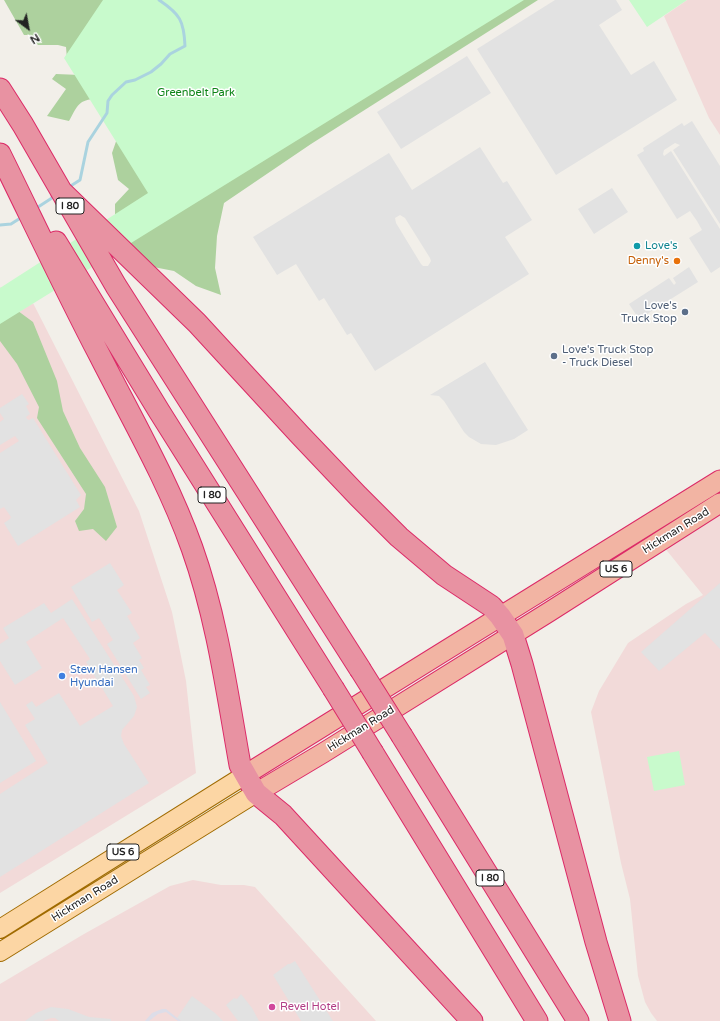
<!DOCTYPE html>
<html>
<head>
<meta charset="utf-8">
<style>
  body { margin:0 }
  #map { position:relative; width:720px; height:1021px; overflow:hidden; background:#f2efe9; font-family:"Varela Round",sans-serif }
  canvas { display:block }
  .north { position:absolute; left:8px; top:8px; width:40px; height:40px; -webkit-text-stroke:3px #fff; paint-order:stroke; rotate:148deg; font-size:11px; font-weight:700; line-height:16px; text-align:center; color:#222 }
  .north::after { content:''; display:block; margin:auto; width:14px; height:18px; background:#222; clip-path:polygon(50% 0,100% 100%,50% 72%,0 100%) }
</style>
</head>
<body>
<div id="map">
<canvas width="720" height="1021"></canvas>
<div class="north">N</div>
</div>
<script>
const ctx = document.querySelector('canvas').getContext('2d');
ctx.lineJoin = 'round';
function paint(path, color) { ctx.fillStyle = color; ctx.fill(path, 'evenodd'); }
function stroke(path, color, width, dash) { ctx.strokeStyle = color; ctx.lineWidth = width; ctx.lineCap = dash ? 'butt' : 'round'; ctx.setLineDash(dash || []); ctx.stroke(path); }
function drawText(font, color, halo, rows, align = 'center') {
  ctx.font = font + ' "Varela Round",sans-serif'; ctx.lineWidth = 3; ctx.setLineDash([]); ctx.textBaseline = 'middle'; ctx.strokeStyle = halo; ctx.fillStyle = color; for (const [text, x, y, turn = 0] of rows) {
    ctx.save(); ctx.translate(x, y); ctx.rotate((+turn || 0) * Math.PI / 180); ctx.textAlign = isNaN(turn) ? turn : align; if (halo) ctx.strokeText(text, 0, 0); ctx.fillText(text, 0, 0); ctx.restore();
  }
}
paint(new Path2D(`
  M687 0H720V135L709 118 664 16Z
  M33 303 139 511 172 612 186 681 196 773 0 893V324Z
  M720 503V1021H657L651 1013 645 1002 638 976 630 899 621 863 591 712 599 691 628 643 686 604 703 595 659 541Z
  M193 880 221 885H244L255 887 376 1021H0V984L84 934 170 886Z`), '#f2dad9');
paint(new Path2D(`
  M4 0H119L67 59 66 47 58 45H38L29 35H24Z
  M198 0H538L311 144 224 203 217 236 215 268 221 295 196 286 174 271 138 264 115 221V204L129 189 118 180 112 153 120 130Z
  M56 74 80 75 101 98C79 100 79 102 69 121L47 116 66 89 52 79Z
  M0 287 1 291 14 308 33 322 57 381 63 411 80 448 105 487 117 527 106 541 93 529 79 531 75 521 84 509 86 494 37 418 39 407 17 364 0 341Z`), '#add19e');
paint(new Path2D(`
  M103 0H524L0 324V288L148 193 64 58Z
  M629 0H687L647 27Z
  M679 751 685 785 654 791 647 757Z`), '#c8facc');
paint(new Path2D(`
  M555 0H616L622 10 599 25 631 75 654 61 677 100 556 175 477 49Z
  M467 56 491 93 401 149 377 112Z
  M692 121 720 166V224L673 150 680 145 675 143 664 150 663 154 664 156 671 151 720 229V267L711 273 689 238 702 230 697 221 690 211 677 219 637 155 644 151 643 148 682 123 684 126Z
  M480 147 503 183 507 181 532 220 505 237 529 274 375 371 351 333 347 335 324 298 319 301 296 264 277 275 253 237 389 153 412 190ZM400 215 405 218 430 258 431 261 428 266H423L421 264 396 223 395 218Z
  M612 188 628 212 594 234 578 209Z
  M689 267 698 282 639 319 629 304 669 278 674 285 676 283 673 278Z
  M485 362 528 430 514 439 496 445 481 444 469 437 464 432 444 401 439 396 430 395Z
  M22 394 29 404 26 406 30 414 26 417 27 419 29 420 33 418 81 495 76 500 80 507 18 546 4 523 10 519 11 517 4 507 0 509V453L19 441 15 436 0 445V422L4 419 0 413V408Z
  M110 563 124 585 117 590 132 613 127 616 140 638 133 643 142 658 139 660 144 668 141 670 150 685 146 687 150 693 141 699 107 644 113 640 99 618 92 622 71 587Z
  M720 583V649L705 633 659 671 641 652Z
  M72 599 134 696 137 707 134 716 122 730 121 736 124 744 149 783 0 877V794L48 763 25 725 35 719 26 705 32 701 36 707 59 693 80 726 113 706 86 662 90 659 63 618 26 642 42 668 15 685 0 661V644L9 638 3 628 44 603 51 613Z
  M0 702 36 761 0 783Z
  M295 961 333 1021H301L273 975 288 964H290Z
  M241 994 252 1008 259 1021H238L226 1005 234 998 237 999Z
  M192 996 215 1013 223 1021H181L177 1018Z
  M51 1007 68 1009 89 1017 111 1019V1021H59L55 1018H51L43 1021H25L36 1013Z`), '#e2e2e2');
paint(new Path2D(`
  M162 1009H166L181 1021H178L166 1012 158 1014 149 1021H145L152 1013Z`), '#dddde8');
stroke(new Path2D(`
  M69 187 80 180 88 142 107 113 108 101 112 95 126 82 135 80 151 72 161 64 170 54 185 46C184 21 180 14 159 0
  M35 209 55 196
  M0 225 11 224 22 217`), '#aad3df', 3);
const primary = new Path2D(`
  M0 929 245 775
  M0 952 256 793`);
const trunk = new Path2D(`
  M245 775 720 480
  M256 793 323 753 549 612 720 503`);
const motorway = new Path2D(`
  M0 89 23 125 116 286 360 669
  M0 154C33 221 65 289 100 356 132 419 168 481 192 548 217 618 227 692 240 765L256 793 283 815 472 1021
  M61 191 197 323 300 435 358 496 399 537 444 575 491 606 500 616 513 635 522 664 596 942 620 1021
  M56 242 159 411 333 688
  M402 736 578 1021
  M373 753 537 1021`);
stroke(primary, '#a06b00', 20);
stroke(trunk, '#dc2a67', 21);
stroke(motorway, '#dc2a67', 23);
stroke(primary, '#fcd6a4', 18);
stroke(trunk, '#f2b4a3', 19);
stroke(motorway, '#e892a2', 21);
const motorwayBridge = new Path2D(`
  M360 669 402 736
  M333 688 373 753`);
stroke(motorwayBridge, '#dc2a67', 23, []);
stroke(motorwayBridge, '#e892a2', 21);
for (const [x, y, r, color] of [
  [637,246,4,"#0f9aa8"],
  [677,261,4,"#e8710a"],
  [685,312,4,"#5c6f8a"],
  [554,356,4,"#5c6f8a"],
  [62,676,4,"#3f7fe0"],
  [272,1007,4,"#d1479c"]
]) { const dot = new Path2D(); dot.arc(x, y, r, 0, 2 * Math.PI); ctx.fillStyle = color; ctx.fill(dot); stroke(dot, '#fff', 1.5); }
for (const [x, y, w] of [
  [70,206,28],
  [212,495,28],
  [616,569,32],
  [123,852,32],
  [490,878,28]
]) { const box = new Path2D(); box.roundRect(x - w / 2, y - 8, w, 16, 3); ctx.fillStyle = '#fff'; ctx.fill(box); stroke(box, '#222', 1); }
drawText('bold 10px', '#222', null, [
  ["I 80",70,206],
  ["I 80",212,495],
  ["US 6",616,569],
  ["US 6",123,852],
  ["I 80",490,878]
]);
drawText('11px', '#0c8416', '#fff', [
  ["Greenbelt Park",196,93]
]);
drawText('11px', '#0d838f', '#fff', [
  ["Love's",645,246]
], 'left');
drawText('11px', '#c56008', '#fff', [
  ["Denny's",669,261]
], 'right');
drawText('11px', '#4e5e75', '#fff', [
  ["Love's",677,306],
  ["Truck Stop",677,319],
  ["Love's Truck Stop",562,350,"left"],
  ["- Truck Diesel",562,363,"left"]
], 'right');
drawText('11px', '#222', '#fff', [
  ["Hickman Road",676,531,-32],
  ["Hickman Road",361,729,-32],
  ["Hickman Road",85,899,-32]
]);
drawText('11px', '#366cbe', '#fff', [
  ["Stew Hansen",70,670],
  ["Hyundai",70,683]
], 'left');
drawText('11px', '#b23c85', '#fff', [
  ["Revel Hotel",280,1007]
], 'left');
</script>
</body>
</html>
